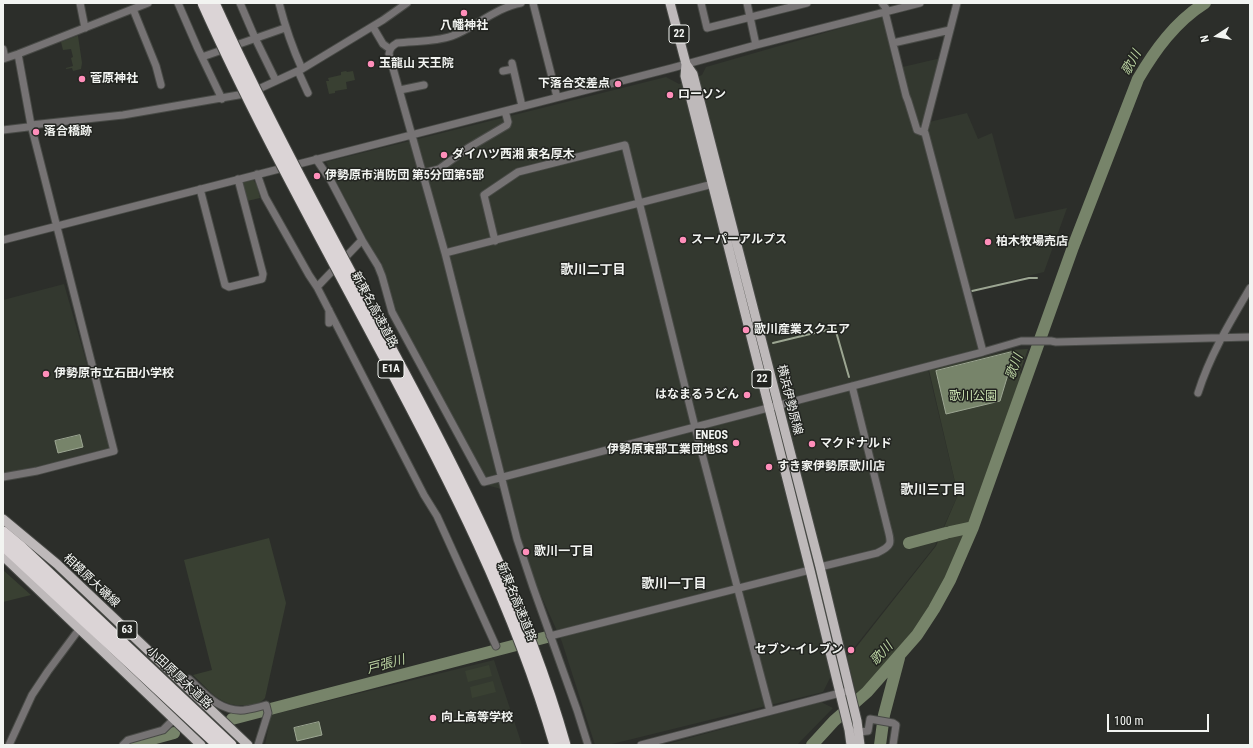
<!DOCTYPE html>
<html>
<head>
<meta charset="utf-8">
<style>
  body { margin:0 }
  #map { position:relative; width:1253px; height:748px; overflow:hidden; background:#2c2e2a; font-family:"Roboto Condensed",sans-serif }
  canvas { display:block }
  .frame { position:absolute; inset:0; border:4px solid #f2f4f1; pointer-events:none }
  .north { position:absolute; left:1197px; top:16px; width:40px; height:40px; -webkit-text-stroke:3px #222420; paint-order:stroke; rotate:258deg; font-size:11px; font-weight:700; line-height:16px; text-align:center; color:#f2f4f1 }
  .north::after { content:''; display:block; margin:auto; width:14px; height:18px; background:#f2f4f1; clip-path:polygon(50% 0,100% 100%,50% 72%,0 100%) }
  .scale { position:absolute; left:1107px; top:714px; width:102px; height:18px; box-sizing:border-box; border:2px solid #f2f4f1; border-top:0; padding-left:5px; font-size:12px; line-height:14px; white-space:nowrap; color:#f2f4f1; -webkit-text-stroke:3px #222420; paint-order:stroke }
</style>
</head>
<body>
<div id="map">
<canvas width="1253" height="748"></canvas>
<div class="frame"></div>
<div class="north">N</div>
<div class="scale">100 m</div>
</div>
<script>
const ctx = document.querySelector('canvas').getContext('2d');
ctx.lineJoin = 'round';
function paint(path, color) { ctx.fillStyle = color; ctx.fill(path, 'evenodd'); }
function stroke(path, color, width, dash) { ctx.strokeStyle = color; ctx.lineWidth = width; ctx.lineCap = dash ? 'butt' : 'round'; ctx.setLineDash(dash || []); ctx.stroke(path); }
function drawText(font, color, halo, rows, align = 'center') {
  ctx.font = font + ' "Roboto Condensed","Noto Sans JP",sans-serif'; ctx.lineWidth = 3; ctx.setLineDash([]); ctx.textBaseline = 'middle'; ctx.strokeStyle = halo; ctx.fillStyle = color; for (const [text, x, y, turn = 0] of rows) {
    ctx.save(); ctx.translate(x, y); ctx.rotate((+turn || 0) * Math.PI / 180); ctx.textAlign = isNaN(turn) ? turn : align; if (halo) ctx.strokeText(text, 0, 0); ctx.fillText(text, 0, 0); ctx.restore();
  }
}
paint(new Path2D(`
  M883 16 894 69 941 58 925 123 967 113 978 139 992 133 1015 219 1067 208 1044 272 964 292 979 350 928 369 958 495 935 546 850 653 846 655 830 678 823 692 608 745H595L562 642 529 569 509 491 486 485 400 320H395L381 261H378L326 162 666 77 679 84 702 75 706 67Z
  M64 284 111 448 109 450 39 468 32 467 3 474V300Z
  M494 660 522 745H265L271 715Z
  M821 702 833 708 797 745H664Z`), '#33382f');
paint(new Path2D(`
  M77 36H78L82 63 81 69 73 71 72 68 66 69V68L73 66 71 58 73 57 71 49 63 50 61 42Z
  M346 71 347 72 353 71 355 80 346 82 347 89 335 91V93L329 94 326 81H329L328 78 341 75V72Z
  M253 179 257 186 260 198 247 201 242 183 244 181Z
  M1028 349 1020 372 1021 376C1008 414 995 452 982 491 967 534 952 580 925 618L858 696 856 694 847 656 854 650 936 546 958 495 929 370 1012 350Z
  M269 538 286 603 265 698C261 703 254 705 248 705 221 708 211 692 193 675L212 670 184 560Z
  M3 570 31 595 3 602Z
  M489 665 492 676 468 682 465 671Z
  M493 681 496 692 472 698 470 687Z`), '#394032');
const water = new Path2D(`
  M1012 352 1013 358 1000 401 946 414 936 371Z
  M80 435 83 447 58 453 55 441Z
  M319 722 322 735 297 741 294 728Z`);
paint(water, '#77846a');
stroke(water, '#9ca692', 1);
stroke(new Path2D(`
  M972 291 1029 278H1037
  M773 343 835 328 849 377`), '#9ca692', 2);
stroke(new Path2D(`
  M950 532 973 527
  M909 543 946 533
  M232 719 547 637
  M130 745 174 733
  M812 745 834 721 867 692 917 635 934 609 950 580 973 527 1073 247 1138 79C1155 50 1175 22 1205 3
  M880 745 884 715 899 658`), '#77846a', 12);
const minor = new Path2D(`
  M80 3 85 28
  M178 3 198 49 222 99
  M240 3 255 38 276 81
  M279 3C285 26 292 47 302 69
  M521 3C497 7 474 28 452 36 435 42 414 41 397 43 392 46 390 48 389 54L445 253 517 539 533 587 577 710 588 745
  M533 3 557 97
  M701 3 707 28 807 3
  M747 3 756 45
  M882 3 888 11
  M133 9 156 66 161 85
  M885 12 906 96 908 101 917 130 925 133 983 352
  M373 27 383 44 390 49
  M893 43 950 30
  M3 49 5 58
  M202 57 285 28
  M3 59 18 54 148 3
  M512 63 522 106
  M298 71 308 93
  M503 71 513 69
  M400 90 424 85
  M3 130 28 127 31 125 123 115 250 93 302 69 383 20 407 3
  M925 133 924 131 957 3
  M316 159 331 181 362 240 378 266 382 276 392 312 484 482 983 352 1021 341H1051L1056 342 1250 337
  M423 173 439 169 468 148 507 125 508 122 505 111
  M257 174 265 197 309 275 317 287 424 495 437 516 496 646
  M200 189 225 285 229 287 262 279 263 274 238 179
  M3 240 672 68 756 45 920 3
  M495 241 484 195 518 172 625 145 695 427 770 711
  M445 253 713 184
  M317 287 362 240
  M329 323V310
  M1198 393C1210 355 1230 322 1250 288
  M3 477 37 471 114 451 31 125 18 54
  M820 567 877 553C894 545 891 542 887 526L852 386
  M550 636 810 570
  M181 682 189 679C205 694 220 712 244 710 251 709 259 707 266 705L268 713 258 745
  M859 732 868 731 870 719 893 723 896 725 893 745
  M9 745 32 695 48 671 80 628
  M123 745 128 740 163 730 174 719
  M641 745 844 692`);
const major = new Path2D(`
  M670 3 686 64 693 74 820 567 857 721 860 745
  M686 64 685 76 810 570 849 730 851 745
  M3 519 57 564 248 745
  M3 556 201 745`);
const highway = new Path2D(`
  M3 532 21 547 231 745
  M3 545 218 745`);
stroke(minor, '#484a46', 9);
stroke(major, '#484a46', 11);
stroke(highway, '#484a46', 13);
stroke(minor, '#767374', 7);
stroke(major, '#beb9ba', 9);
stroke(highway, '#dbd4d6', 11);
const highwayBridge = new Path2D(`
  M203 3C256 121 319 234 380 349 448 476 515 606 555 745
  M214 3C267 120 329 232 389 345 458 473 525 604 565 745`);
stroke(highwayBridge, '#484a46', 13, []);
stroke(highwayBridge, '#dbd4d6', 11);
for (const [x, y, r, color] of [
  [464,13,4,"#ff8eba"],
  [371,64,4,"#ff8eba"],
  [82,79,4,"#ff8eba"],
  [618,84,4,"#ff8eba"],
  [670,95,4,"#ff8eba"],
  [36,132,4,"#ff8eba"],
  [444,155,4,"#ff8eba"],
  [317,176,4,"#ff8eba"],
  [683,240,4,"#ff8eba"],
  [988,242,4,"#ff8eba"],
  [746,330,4,"#ff8eba"],
  [46,374,4,"#ff8eba"],
  [747,395,4,"#ff8eba"],
  [736,443,4,"#ff8eba"],
  [812,444,4,"#ff8eba"],
  [769,467,4,"#ff8eba"],
  [526,552,4,"#ff8eba"],
  [851,650,4,"#ff8eba"],
  [433,718,4,"#ff8eba"]
]) { const dot = new Path2D(); dot.arc(x, y, r, 0, 2 * Math.PI); ctx.fillStyle = color; ctx.fill(dot); stroke(dot, '#222420', 1.5); }
for (const [x, y, w] of [
  [679,34,20],
  [391,369,26],
  [762,379,20],
  [127,630,20]
]) { const box = new Path2D(); box.roundRect(x - w / 2, y - 9, w, 18, 3); ctx.fillStyle = '#222420'; ctx.fill(box); stroke(box, '#f2f4f1', 1); }
drawText('bold 11px', '#f2f4f1', null, [
  ["22",679,34],
  ["E1A",391,369],
  ["22",762,379],
  ["63",127,630]
]);
drawText('bold 12px', '#f2f4f1', '#222420', [
  ["八幡神社",464,26,"center"],
  ["玉龍山 天王院",379,64],
  ["菅原神社",90,79],
  ["下落合交差点",610,84,"right"],
  ["ローソン",678,95],
  ["落合橋跡",44,132],
  ["ダイハツ西湘 東名厚木",452,155],
  ["伊勢原市消防団 第5分団第5部",325,176],
  ["スーパーアルプス",691,240],
  ["柏木牧場売店",996,242],
  ["歌川産業スクエア",754,330],
  ["伊勢原市立石田小学校",54,374],
  ["はなまるうどん",739,395,"right"],
  ["ENEOS",728,436,"right"],
  ["伊勢原東部工業団地SS",728,450,"right"],
  ["マクドナルド",820,444],
  ["すき家伊勢原歌川店",777,467],
  ["歌川一丁目",534,552],
  ["セブン-イレブン",843,650,"right"],
  ["向上高等学校",441,718]
], 'left');
drawText('12px', '#f2f4f1', '#222420', [
  ["新東名高速道路",374,310,62],
  ["横浜伊勢原線",789,400,76],
  ["相模原大磯線",91,581,43],
  ["新東名高速道路",516,602,68],
  ["小田原厚木道路",179,678,43]
]);
drawText('12px', '#cae2b1', '#222420', [
  ["歌川公園",973,397]
]);
drawText('italic 13px', '#bbd3a2', '#222420', [
  ["歌川",1132,63,-61],
  ["歌川",1015,367,-70],
  ["歌川",882,654,-48],
  ["戸張川",386,665,-15]
]);
drawText('bold 13px', '#f2f4f1', '#222420', [
  ["歌川二丁目",593,271],
  ["歌川三丁目",933,491],
  ["歌川一丁目",674,585]
]);
</script>
</body>
</html>
